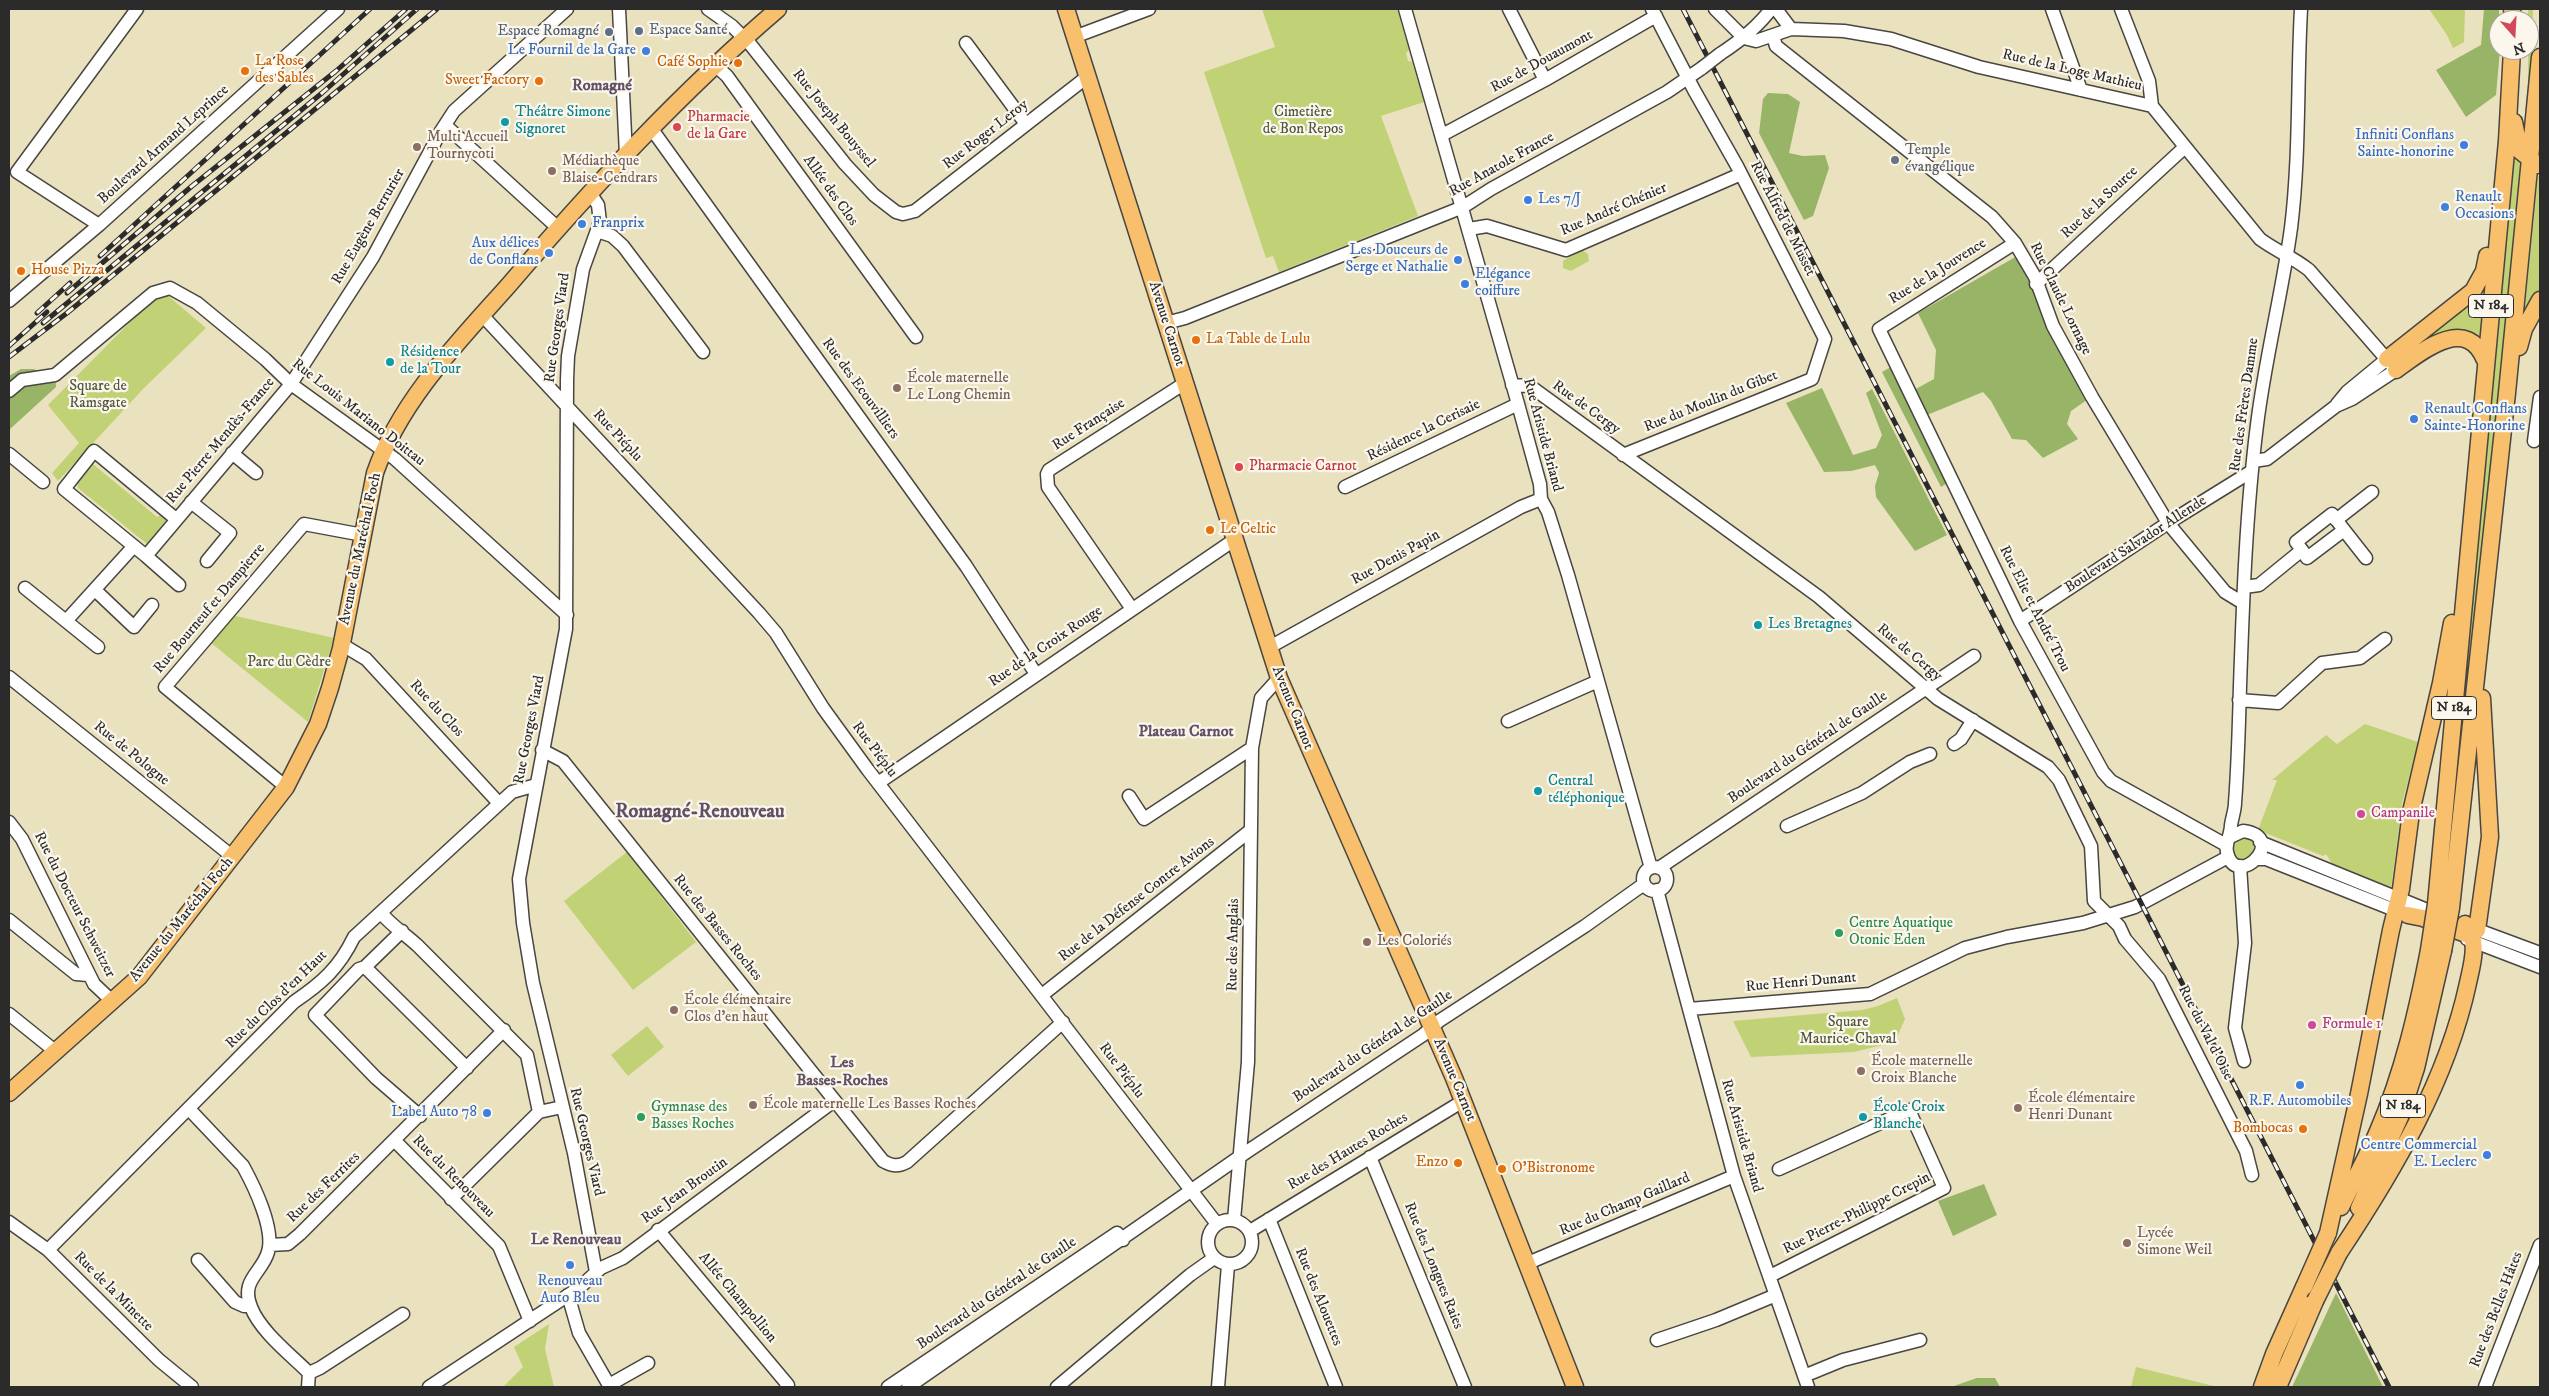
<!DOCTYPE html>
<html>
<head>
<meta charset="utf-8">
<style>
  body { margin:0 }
  #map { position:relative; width:2549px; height:1396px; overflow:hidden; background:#eae1bf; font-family:"IM FELL DW Pica",serif }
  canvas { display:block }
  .frame { position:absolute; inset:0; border:10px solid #2b2b2b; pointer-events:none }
  .north { position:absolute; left:2489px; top:10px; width:50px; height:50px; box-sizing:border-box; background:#fbf7ec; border:1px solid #a8a59f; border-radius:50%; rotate:161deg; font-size:14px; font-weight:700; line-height:20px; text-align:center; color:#2b2b2b }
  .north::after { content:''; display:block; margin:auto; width:18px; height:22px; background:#d1495b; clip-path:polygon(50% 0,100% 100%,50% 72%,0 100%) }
</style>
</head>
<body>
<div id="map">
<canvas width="2549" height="1396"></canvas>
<div class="frame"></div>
<div class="north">N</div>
</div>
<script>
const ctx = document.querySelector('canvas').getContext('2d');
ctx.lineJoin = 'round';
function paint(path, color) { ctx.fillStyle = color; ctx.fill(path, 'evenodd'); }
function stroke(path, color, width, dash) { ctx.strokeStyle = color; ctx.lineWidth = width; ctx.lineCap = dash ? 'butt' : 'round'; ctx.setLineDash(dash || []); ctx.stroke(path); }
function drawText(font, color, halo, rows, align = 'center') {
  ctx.font = font + ' "IM FELL DW Pica",serif'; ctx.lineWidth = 4.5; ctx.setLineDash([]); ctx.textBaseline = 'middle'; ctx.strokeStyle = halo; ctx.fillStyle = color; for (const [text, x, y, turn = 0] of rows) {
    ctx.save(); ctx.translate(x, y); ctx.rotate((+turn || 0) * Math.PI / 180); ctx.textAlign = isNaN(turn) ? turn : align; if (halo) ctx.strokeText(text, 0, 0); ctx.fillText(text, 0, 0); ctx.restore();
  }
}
paint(new Path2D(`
  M1262 9H1397L1409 50 1406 53 1408 61 1412 62 1424 102 1381 116 1418 216 1279 272 1273 256 1266 258 1204 72 1275 47Z
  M2429 9H2465L2464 42 2453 48 2447 35Z
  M2528 9H2533L2532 86 2523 139 2528 83Z
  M2516 160 2525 165 2455 815H2453L2511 164Z
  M2538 176H2540V292L2524 317Z
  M1582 250 1588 254 1589 261 1571 271 1563 268V261Z
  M167 295 206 328 144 388 58 481 52 473 79 443 48 405 150 302Z
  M2474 304 2484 308 2481 341 2408 350 2465 306Z
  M93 464 157 517 162 514 168 518 147 544 78 488 77 482Z
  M231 615 334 638 308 722 210 642Z
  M2365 724 2418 742 2402 804 2391 889 2334 867 2326 854 2323 856 2258 830 2277 780H2272L2326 735 2337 744Z
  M2232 848a12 12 0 1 1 24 0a12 12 0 1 1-24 0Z
  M627 852 696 942 633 990 564 901Z
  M1897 998 1905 1019 1895 1042 1854 1052 1751 1057 1733 1021 1862 1010 1878 1006Z
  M647 1026 664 1047 628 1076 611 1055Z
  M549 1324 545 1349 554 1387H503L523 1367 514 1347Z
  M2136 1367 2218 1387H2131Z`), '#c0d275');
paint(new Path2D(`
  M2484 9H2499L2500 50 2496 95 2466 117 2436 70 2481 45Z
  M1768 93 1788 94 1800 102 1789 153 1803 156 1825 155 1829 168 1813 216 1804 220 1759 133 1763 99Z
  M2024 252 2091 397 2071 411 2067 424 2078 439 2043 458 2026 440 2012 439 1991 401 1983 392 1927 415 1914 390 1934 379 1936 350 1918 313Z
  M1891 367 1950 481 1941 487 1882 372Z
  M21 369H33L55 375 56 387 9 430V376Z
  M1822 388 1853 455 1876 448 1882 435 1866 393 1872 389 1947 535 1915 551 1876 497 1875 486 1879 473 1875 465 1851 471 1824 472 1786 403Z
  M1984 1184 1997 1215 1953 1236 1938 1201Z
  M2336 1293 2383 1387H2292Z
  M1977 1378H1995L2000 1387H1951Z`), '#98b466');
const minor = new Path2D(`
  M619 9 626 155
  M708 9 732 26 750 44 845 164 874 195 896 212 903 214 915 211 1087 77
  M1405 9 1518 404 1540 484 1541 499 1548 512 1568 575 1651 868
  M1509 9 1545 80
  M1715 9 1744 38
  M2052 9 2081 90
  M2121 9 2149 81 2152 106
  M1791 29 1844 31 1891 39 1979 67 2152 106 2260 239C2276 251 2293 257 2309 270L2396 370 2352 399 2336 406 2267 459 2253 461
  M1773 36 1776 46 1992 217 2015 243 2035 277 2053 326 2092 397 2168 523 2225 592 2243 603
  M1074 37 1149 9
  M1744 38 1756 41 1791 29 1776 9
  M966 43 1026 124
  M1720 54C1740 41 1757 28 1771 9
  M716 66 727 76 916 337
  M445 125 558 228
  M651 128 966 566 1036 674
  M1442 135 1545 80 1656 16
  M590 193 598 205 600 222 583 269 568 356 567 380 566 629 519 879 523 923 533 983 574 1153 596 1272
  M99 225 17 172 137 9
  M1469 229 1487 226 1566 250 1741 174
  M597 231 612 236 623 246 703 352
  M2015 243 1879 329 2020 621 2103 772 2111 781 2226 845
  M2036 284 2185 147
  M9 301 99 225 338 9
  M482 315 759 613 776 633 823 708 868 770 1217 1224
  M1166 323 1185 318 1463 207 1491 189 1667 92 1702 68
  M1512 385 1530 386 1819 597 1938 699 2048 767 2059 780 2091 846 2094 901 2119 926 2125 939 2159 979 2246 1151 2252 1175
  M9 391 22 380 55 375 153 293 170 288 197 303 265 359 291 384 395 459 567 615
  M2337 404 2347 392 2387 359
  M2534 441 2540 397
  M232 453 256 473
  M9 454 43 482
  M1623 455 1812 379 1825 339 1737 166 1694 90 1652 9
  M1345 487 1518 404
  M191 502 230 533 207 561
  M176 519 94 451 64 489 146 556 291 384 373 257 441 131 454 111 567 9
  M2336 520 2372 492
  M2302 550 2296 542 2332 514 2344 530
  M146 556 179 585
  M2244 587 2259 585 2302 550 2307 558 2344 530 2366 558
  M25 588 98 647
  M95 590 134 627 152 605
  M1132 609 1048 487 1047 474 1049 470 1185 383
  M66 621 134 546
  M2020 621 2168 523 2252 471
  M341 644 366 659 496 800 501 802
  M1268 648 1521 507 1541 499
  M9 677 233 857
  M2239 700 2278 703 2322 663 2360 658 2385 639
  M1508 721 1598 681
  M1954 744 1961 739 1973 720
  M542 750 563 761 883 1161C892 1166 898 1167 907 1162L1063 1022
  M878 783 1234 540
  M286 787 165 687 304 524 363 535
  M1129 796 1144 819 1252 748
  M9 822 22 839 94 984 113 1002
  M1787 826 1862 793 1910 762 1930 754
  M2230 837 2243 831C2290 837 2236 892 2227 852 2225 844 2231 834 2231 825 2232 818 2235 810 2235 803 2238 764 2239 725 2240 686 2243 599 2246 512 2257 425 2265 359 2282 294 2291 228 2300 155 2297 81 2301 9
  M2260 842 2442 916
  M2258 859H2266L2402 913
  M2240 866 2245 943 2235 1028 2244 1061
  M1643 879a12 12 0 1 1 24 0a12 12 0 1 1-24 0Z
  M1659 868 1974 656
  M1657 890 1734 1176 1808 1387
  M381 913C392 926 405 934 418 946L527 1055 539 1112
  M9 920 76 974 88 975
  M2470 927 2540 953
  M402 931 365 967 359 969 315 1015 376 1078 420 1116
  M2467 939 2540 967
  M365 967 467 1068
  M1042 995 1251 830
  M1689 1009 1870 994 1965 948 2007 937 2083 923 2135 907 2228 857
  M9 1014 55 1051
  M189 1109 243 1166C254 1186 275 1229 268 1252 262 1273 240 1280 251 1307 260 1331 291 1355 309 1373L308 1387
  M395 1141 499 1246 530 1321
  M1370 1157 1465 1387
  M451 1199 539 1112 562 1107
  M1269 1219 1336 1387
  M1208 1242a22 22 0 1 1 44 0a22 22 0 1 1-44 0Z
  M1234 1220 1248 1062 1252 748 1261 698 1279 678
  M9 1222 48 1250 159 1360 192 1387
  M658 1230 788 1385 786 1387
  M1250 1231 1463 1101
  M270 1245 288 1244 300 1234 504 1030
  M48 1250 294 1002C322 983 339 968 354 937L512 792 536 785
  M198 1260 235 1302 244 1306H250
  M1528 1263 1734 1176
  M1770 1276 1944 1188 1909 1110 1779 1169
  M568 1295 579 1333 610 1387
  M1657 1340 1716 1320 1776 1295
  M309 1373 320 1368 403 1314
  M1804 1376 1843 1360 1920 1340
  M609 1385 648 1363
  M429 1387 579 1288 601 1268 623 1258 834 1101
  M888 1387 1117 1233 1123 1240
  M908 1387 1248 1151 1423 1035 1439 1021 1585 926 1644 884
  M1057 1387 1190 1275 1214 1258
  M1218 1387 1228 1265
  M2485 1387 2540 1245`);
const major = new Path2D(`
  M1066 9 1279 678 1454 1078 1575 1387
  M2512 9 2513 20
  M2514 122 2520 151 2538 165
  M2519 347 2524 329 2540 300
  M2387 359 2473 291 2484 271 2487 256
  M2396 370C2421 352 2466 314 2485 360
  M2436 904 2507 141 2512 50
  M2451 908 2507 393 2540 57
  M2408 915 2423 918 2466 934 2477 930 2490 837 2482 698
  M9 1093 139 977 286 787 318 724 330 688 341 648 375 473C400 401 458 342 508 286 592 188 680 93 778 9
  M2341 1207C2353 1182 2367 1157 2378 1131 2403 1073 2417 1012 2429 950
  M2359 1208 2400 1117 2416 1068 2443 951
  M2328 1233 2359 1094 2391 930 2401 889 2411 812 2441 683 2452 623
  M2339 1253C2394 1170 2447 1081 2468 983 2472 964 2480 940 2465 924
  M2262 1387 2274 1354 2304 1287
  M2278 1387 2315 1301`);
stroke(minor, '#484641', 15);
stroke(major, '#484641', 19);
stroke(minor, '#fff', 12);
stroke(major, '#f8bf6c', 16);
const rail = new Path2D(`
  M1683 9 2389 1387
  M100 256 370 9
  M67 293 192 186 336 71 406 9
  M37 313 70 283
  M43 323 322 93 417 9
  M9 346 47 312
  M9 357 67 313 437 9`);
stroke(rail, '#2b2b2b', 5);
stroke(rail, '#fbf7ec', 3, [9]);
const minorBridge = new Path2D(`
  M1702 68 1720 54`);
const majorBridge = new Path2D(`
  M2429 950 2436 904
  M2443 951 2451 908
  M2304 1287 2328 1233
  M2315 1301 2339 1253`);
stroke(minorBridge, '#484641', 15, []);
stroke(majorBridge, '#484641', 19, []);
stroke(minorBridge, '#fff', 12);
stroke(majorBridge, '#f8bf6c', 16);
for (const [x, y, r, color] of [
  [639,31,5,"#5c6f8a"],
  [609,32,5,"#5c6f8a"],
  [646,51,5,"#3f7fe0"],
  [738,63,5,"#e8710a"],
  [245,71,5,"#e8710a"],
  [539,81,5,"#e8710a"],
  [505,122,5,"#0f9aa8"],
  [677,127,5,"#e0444e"],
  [2464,145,5,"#3f7fe0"],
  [417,147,5,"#8d6e63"],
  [1895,160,5,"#6b7280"],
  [552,171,5,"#8d6e63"],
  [1528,200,5,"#3f7fe0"],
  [2445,207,5,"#3f7fe0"],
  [582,224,5,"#3f7fe0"],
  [549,253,5,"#3f7fe0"],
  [1458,260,5,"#3f7fe0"],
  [21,271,5,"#e8710a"],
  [1465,284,5,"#3f7fe0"],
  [1196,340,5,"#e8710a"],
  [390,362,5,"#0f9aa8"],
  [897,388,5,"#8d6e63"],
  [2414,419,5,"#3f7fe0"],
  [1239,467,5,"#e0444e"],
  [1210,530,5,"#e8710a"],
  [1758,625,5,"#0f9aa8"],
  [1538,791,5,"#0f9aa8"],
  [2361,814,5,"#d1479c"],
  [1839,933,5,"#2e9e5b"],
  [1367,942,5,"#8d6e63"],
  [674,1010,5,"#8d6e63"],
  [2312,1025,5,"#d1479c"],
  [1861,1071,5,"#8d6e63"],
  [2300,1085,5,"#3f7fe0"],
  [753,1105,5,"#8d6e63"],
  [2018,1108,5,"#8d6e63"],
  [487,1113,5,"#3f7fe0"],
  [641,1117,5,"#2e9e5b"],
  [1863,1117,5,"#0f9aa8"],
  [2303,1129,5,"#e8710a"],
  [2487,1155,5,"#3f7fe0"],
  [1458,1163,5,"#e8710a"],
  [1502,1169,5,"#e8710a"],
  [2127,1243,5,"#8d6e63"],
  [570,1265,5,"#3f7fe0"]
]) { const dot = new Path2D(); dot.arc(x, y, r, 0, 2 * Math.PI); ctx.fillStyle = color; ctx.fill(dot); stroke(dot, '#fbf7ec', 2); }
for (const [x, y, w] of [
  [2491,306,45],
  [2454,708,45],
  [2403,1106,45]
]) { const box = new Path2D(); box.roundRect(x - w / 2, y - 11.5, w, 23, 4); ctx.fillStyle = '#fbf7ec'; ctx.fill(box); stroke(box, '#2b2b2b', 1); }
drawText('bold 14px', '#2b2b2b', null, [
  ["N 184",2491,306],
  ["N 184",2454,708],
  ["N 184",2403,1106]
]);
drawText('15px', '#4e5e75', '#fbf7ec', [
  ["Espace Santé",649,31],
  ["Espace Romagné",599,32,"right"]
], 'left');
drawText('15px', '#366cbe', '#fbf7ec', [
  ["Le Fournil de la Gare",636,51],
  ["Infiniti Conflans",2454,136],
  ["Sainte-honorine",2454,153],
  ["Renault",2455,198,"left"],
  ["Occasions",2455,215,"left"],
  ["Les 7/J",1538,200,"left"],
  ["Franprix",592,224,"left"],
  ["Aux délices",539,244],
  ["de Conflans",539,261],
  ["Les Douceurs de",1448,251],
  ["Serge et Nathalie",1448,268],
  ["Elégance",1475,275,"left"],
  ["coiffure",1475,292,"left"],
  ["Renault Conflans",2424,410,"left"],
  ["Sainte-Honorine",2424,427,"left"],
  ["R.F. Automobiles",2300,1102,"center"],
  ["Label Auto 78",477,1113],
  ["Centre Commercial",2477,1146],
  ["E. Leclerc",2477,1163],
  ["Renouveau",570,1282,"center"],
  ["Auto Bleu",570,1299,"center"]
], 'right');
drawText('15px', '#c56008', '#fbf7ec', [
  ["La Rose",255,62],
  ["des Sables",255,79],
  ["Café Sophie",728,63,"right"],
  ["Sweet Factory",529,81,"right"],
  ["House Pizza",31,271],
  ["La Table de Lulu",1206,340],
  ["Le Celtic",1220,530],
  ["Bombocas",2293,1129,"right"],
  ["Enzo",1448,1163,"right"],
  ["O'Bistronome",1512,1169]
], 'left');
drawText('15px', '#2b2b2b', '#fbf7ec', [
  ["Rue de Douaumont",1542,62,-29],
  ["Rue de la Loge Mathieu",2072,71,13],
  ["Rue Joseph Bouyssel",833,119,51],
  ["Rue Roger Leroy",986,135,-38],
  ["Boulevard Armand Leprince",164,145,-42],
  ["Rue Anatole France",1502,165,-29],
  ["Allée des Clos",830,191,54],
  ["Rue de la Source",2100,203,-43],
  ["Rue André Chénier",1614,210,-23],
  ["Rue Alfred de Musset",1782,219,63],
  ["Rue Eugène Berrurier",369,227,-60],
  ["Rue de la Jouvence",1938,272,-32],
  ["Rue Claude Lornage",2060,299,64],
  ["Avenue Carnot",1166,324,72],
  ["Rue Georges Viard",558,328,-82],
  ["Rue des Ecouvilliers",860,389,54],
  ["Rue du Moulin du Gibet",1711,402,-22],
  ["Rue des Frères Damme",2245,405,-82],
  ["Rue de Cergy",1586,408,36],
  ["Rue Louis Mariano Doittau",358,413,38],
  ["Rue Française",1089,425,-33],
  ["Résidence la Cerisaie",1424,431,-26],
  ["Rue Aristide Briand",1542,435,75],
  ["Rue Piéplu",617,436,47],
  ["Rue Pierre Mendès-France",221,441,-50],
  ["Boulevard Salvador Allende",2136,545,-33],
  ["Avenue du Maréchal Foch",361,549,-78],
  ["Rue Denis Papin",1396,558,-29],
  ["Rue Bourneuf et Dampierre",210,609,-50],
  ["Rue Elie et André Trou",2034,609,63],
  ["Rue de la Croix Rouge",1046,647,-34],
  ["Rue de Cergy",1909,653,40],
  ["Avenue Carnot",1292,708,68],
  ["Rue du Clos",436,709,47],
  ["Rue Georges Viard",530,730,-79],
  ["Boulevard du Général de Gaulle",1808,748,-34],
  ["Rue Piéplu",874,750,53],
  ["Rue de Pologne",131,754,39],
  ["Rue de la Défense Contre Avions",1137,900,-38],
  ["Rue du Docteur Schweitzer",74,905,63],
  ["Avenue du Maréchal Foch",182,920,-51],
  ["Rue des Basses Roches",717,928,51],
  ["Rue des Anglais",1234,945,-89],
  ["Rue Henri Dunant",1801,983,-5],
  ["Rue du Clos d'en Haut",277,1000,-44],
  ["Rue du Val d'Oise",2205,1033,63],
  ["Boulevard du Général de Gaulle",1373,1047,-34],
  ["Rue Piéplu",1121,1071,53],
  ["Avenue Carnot",1454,1080,67],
  ["Rue Aristide Briand",1741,1136,74],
  ["Rue Georges Viard",586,1142,77],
  ["Rue des Hautes Roches",1348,1152,-31],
  ["Rue du Renouveau",453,1177,45],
  ["Rue des Ferrites",324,1188,-44],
  ["Rue Jean Broutin",685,1191,-36],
  ["Rue du Champ Gaillard",1625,1205,-23],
  ["Rue Pierre-Philippe Crepin",1857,1214,-27],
  ["Rue des Longues Raies",1433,1266,68],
  ["Rue de la Minette",113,1292,45],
  ["Boulevard du Général de Gaulle",997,1294,-34],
  ["Rue des Alouettes",1318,1297,68],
  ["Allée Champollion",737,1298,50],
  ["Rue des Belles Hâtes",2497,1310,-69]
]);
drawText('15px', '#0d838f', '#fbf7ec', [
  ["Théâtre Simone",515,113],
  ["Signoret",515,130],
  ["Résidence",400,353],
  ["de la Tour",400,370],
  ["Les Bretagnes",1768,625],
  ["Central",1548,782],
  ["téléphonique",1548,799],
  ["École Croix",1873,1108],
  ["Blanche",1873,1125]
], 'left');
drawText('15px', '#50553e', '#fbf7ec', [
  ["Cimetière",1303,113],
  ["de Bon Repos",1303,130],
  ["Square de",98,387],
  ["Ramsgate",98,404],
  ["Parc du Cèdre",289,663],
  ["Square",1848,1023],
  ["Maurice-Chaval",1848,1040]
]);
drawText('15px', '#be3a42', '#fbf7ec', [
  ["Pharmacie",687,118],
  ["de la Gare",687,135],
  ["Pharmacie Carnot",1249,467]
], 'left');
drawText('15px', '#785e54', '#fbf7ec', [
  ["Multi Accueil",427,138],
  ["Tournycoti",427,155],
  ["Médiathèque",562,162],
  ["Blaise-Cendrars",562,179],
  ["École maternelle",907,379],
  ["Le Long Chemin",907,396],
  ["Les Coloriés",1377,942],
  ["École élémentaire",684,1001],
  ["Clos d'en haut",684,1018],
  ["École maternelle",1871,1062],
  ["Croix Blanche",1871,1079],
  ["École élémentaire",2028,1099],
  ["Henri Dunant",2028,1116],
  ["École maternelle Les Basses Roches",763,1105],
  ["Lycée",2137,1234],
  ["Simone Weil",2137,1251]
], 'left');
drawText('15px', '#5b616d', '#fbf7ec', [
  ["Temple",1905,151],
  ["évangélique",1905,168]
], 'left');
drawText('15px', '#b23c85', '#fbf7ec', [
  ["Campanile",2371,814],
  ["Formule 1",2322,1025]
], 'left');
drawText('15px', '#27864d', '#fbf7ec', [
  ["Centre Aquatique",1849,924],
  ["Otonic Eden",1849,941],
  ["Gymnase des",651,1108],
  ["Basses Roches",651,1125]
], 'left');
drawText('bold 16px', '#625066', '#fbf7ec', [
  ["Romagné",602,87],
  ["Plateau Carnot",1186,733],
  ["Les",842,1064],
  ["Basses-Roches",842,1082],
  ["Le Renouveau",576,1241]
]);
drawText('bold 20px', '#625066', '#fbf7ec', [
  ["Romagné-Renouveau",700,813]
]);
</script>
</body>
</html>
